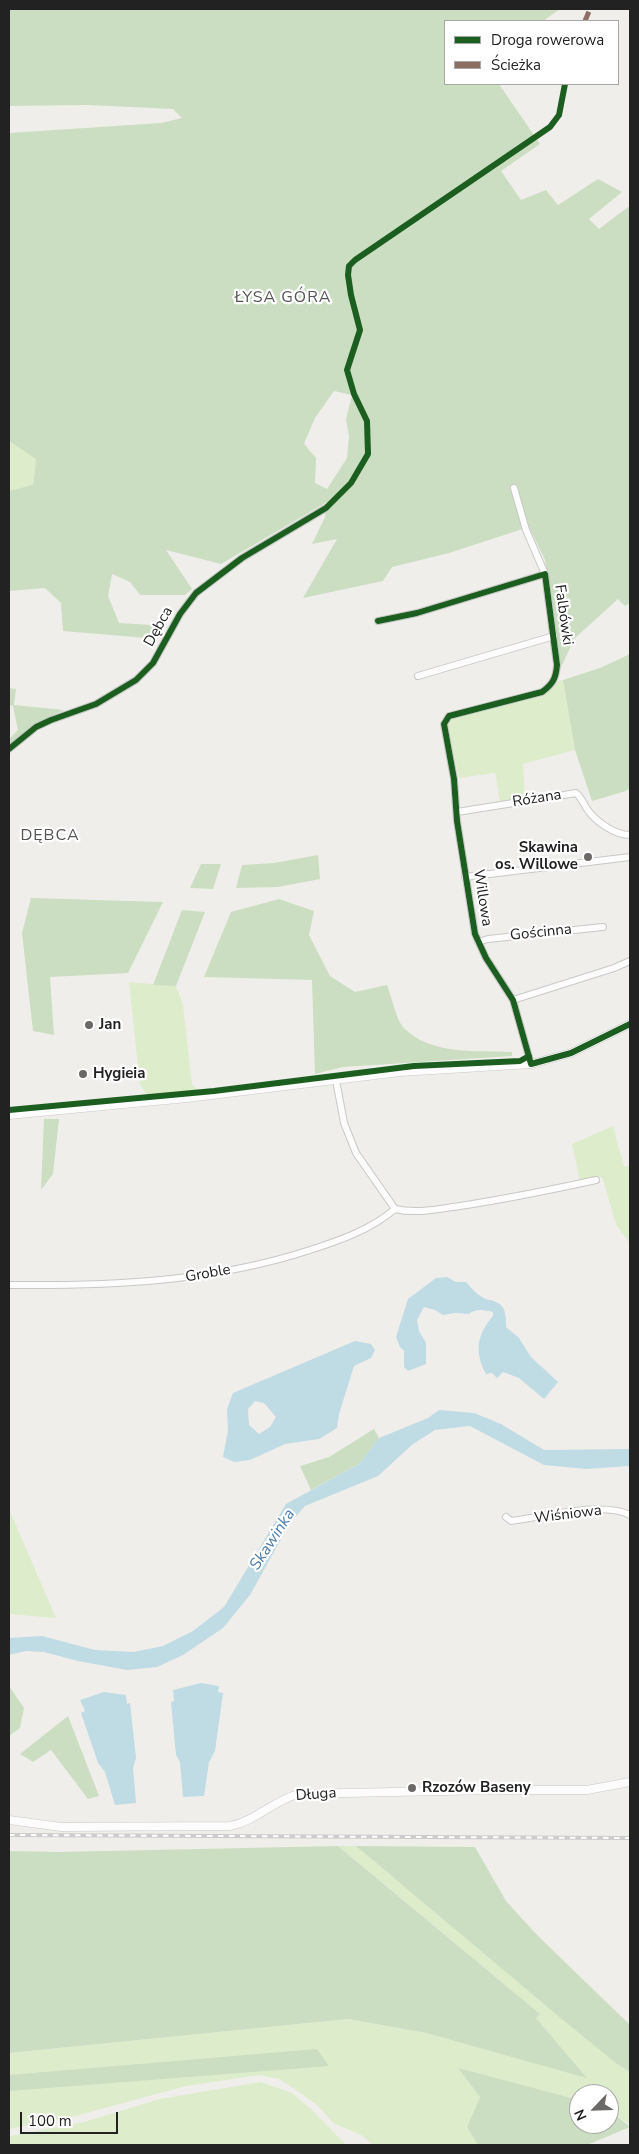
<!DOCTYPE html>
<html>
<head>
<meta charset="utf-8">
<style>
  body { margin:0 }
  #map { position:relative; width:639px; height:2154px; overflow:hidden; background:#f0eeeb; font-family:"Nunito Sans",sans-serif }
  canvas { display:block }
  .frame { position:absolute; inset:0; border:10px solid #222; pointer-events:none }
  .legend { position:absolute; left:444px; top:20px; width:175px; height:65px; box-sizing:border-box; background:#fff; border:1px solid #a7a7a7; margin:0; padding:6px 9px; list-style:none; font-size:15px; color:#222 }
  .legend li { display:flex; align-items:center; gap:10px; height:25px }
  .legend b { width:25px; border:1px solid #a7a7a7 }
  .north { position:absolute; left:569px; top:2084px; width:50px; height:50px; box-sizing:border-box; background:#fff; border:1px solid #a7a7a7; border-radius:50%; rotate:246deg; font-size:14px; font-weight:700; line-height:20px; text-align:center; color:#222 }
  .north::after { content:''; display:block; margin:auto; width:18px; height:22px; background:#6a6968; clip-path:polygon(50% 0,100% 100%,50% 72%,0 100%) }
  .scale { position:absolute; left:20px; top:2112px; width:98px; height:22px; box-sizing:border-box; border:2px solid #222; border-top:0; padding-left:6px; font-size:15px; line-height:18px; white-space:nowrap; color:#222; -webkit-text-stroke:4px #fff; paint-order:stroke }
</style>
</head>
<body>
<div id="map">
<canvas width="639" height="2154"></canvas>
<div class="frame"></div>
<ul class="legend">
<li><b style="height:6px;background:#1b5e20"></b>Droga rowerowa</li>
<li><b style="height:6px;background:#8d6e63"></b>Ścieżka</li>
</ul>
<div class="north">N</div>
<div class="scale">100 m</div>
</div>
<script>
const ctx = document.querySelector('canvas').getContext('2d');
ctx.lineJoin = 'round';
function paint(path, color) { ctx.fillStyle = color; ctx.fill(path, 'evenodd'); }
function stroke(path, color, width, dash) { ctx.strokeStyle = color; ctx.lineWidth = width; ctx.lineCap = dash ? 'butt' : 'round'; ctx.setLineDash(dash || []); ctx.stroke(path); }
function drawText(font, color, halo, rows, align = 'center') {
  ctx.font = font + ' "Nunito Sans",sans-serif'; ctx.lineWidth = 4.5; ctx.setLineDash([]); ctx.textBaseline = 'middle'; ctx.strokeStyle = halo; ctx.fillStyle = color; for (const [text, x, y, turn = 0] of rows) {
    ctx.save(); ctx.translate(x, y); ctx.rotate((+turn || 0) * Math.PI / 180); ctx.textAlign = isNaN(turn) ? turn : align; if (halo) ctx.strokeText(text, 0, 0); ctx.fillText(text, 0, 0); ctx.restore();
  }
}
paint(new Path2D(`
  M9 441 36 458 33 486 9 491Z
  M563 680 575 750 523 764 525 798 500 802 495 773 459 778 447 724 455 717 542 693 555 682Z
  M129 982 176 986 183 1005 192 1085 198 1090C189 1094 156 1100 147 1094 144 1092 142 1087 140 1085Z
  M613 1126 624 1167 630 1165 629 1242 616 1225 603 1179 601 1177 580 1182 572 1144Z
  M9 1509 56 1618 9 1614Z
  M338 1846H356L617 2064 630 2072V2125L609 2109V2094H579V2100L459 2069 480 2097 467 2127 478 2145H372L363 2136 333 2123 317 2105 299 2092 279 2079 259 2075 186 2086 75 2116 9 2129V2053L348 2019 426 2033 586 2077 536 2018 540 2014Z
  M261 2082 292 2093 313 2111 346 2145H9V2137L11 2136 84 2122 160 2099Z`), '#ddeccb');
paint(new Path2D(`
  M9 9H560L543 21H445V84H499L540 144 501 171 521 200 546 190 558 205 598 179 622 192 589 219 599 229 628 207 630 208V603L625 606 618 599 574 639 559 672 545 560 529 527 449 553 392 567 383 581 303 598 337 539 312 544 325 517 327 502 221 564 166 550 192 589 185 595H140L130 582 112 574 108 596 119 623 152 625 158 639 63 631 61 603 45 588 9 591V491L33 485 36 459 9 441V133L161 123 182 118 173 109 88 105 9 106ZM334 391 352 395 346 419 349 436 347 458 327 489 315 483 316 458 304 444 315 418Z
  M630 654V788L626 791 592 801 575 750 563 680 600 668Z
  M9 688 16 689 14 705 64 710 40 722 9 744V739L18 730 13 706 9 705Z
  M318 855 320 879 278 887 236 888 242 865 274 863Z
  M201 864H221L213 889 190 888Z
  M31 898 163 902 128 973 50 977 54 1035 33 1031 22 933Z
  M279 899 314 911 309 935 330 976 355 992 387 985C391 995 397 1022 404 1028 432 1056 476 1050 512 1052V1056L343 1067 315 1074 312 980 204 977 231 912Z
  M182 910 205 912 176 986 153 985Z
  M44 1119H59L53 1174 41 1190Z
  M374 1429 379 1438 359 1464 311 1490 300 1466 329 1457Z
  M9 1686 24 1708 20 1728 9 1736Z
  M68 1716 99 1796 88 1799 51 1750 33 1762 20 1754Z
  M338 1846 540 2014 536 2018 587 2078 426 2033 348 2019 9 2053V1851L60 1852Z
  M356 1846 475 1847 506 1901 537 1935 630 2025V2072L617 2064 563 2020Z
  M317 2049 329 2066 9 2091V2075Z
  M458 2068 579 2100V2124H609V2109L630 2127 587 2145H478L467 2127 480 2097Z`), '#cbdec1');
paint(new Path2D(`
  M447 1277 456 1282H466C472 1289 480 1298 489 1300 505 1303 506 1311 506 1327L519 1338 531 1357 558 1382 544 1399 519 1378 503 1372 497 1378 492 1373 486 1374C474 1352 477 1334 493 1316V1312C485 1310 476 1308 469 1314L455 1313 443 1315 435 1310 424 1307 417 1320 419 1331 426 1343V1364L408 1371 404 1367V1351L400 1347 396 1337 408 1299 436 1278Z
  M355 1341 371 1344 375 1350 371 1358 354 1366 339 1414 337 1428 319 1439 285 1444 250 1460 234 1462 223 1457 228 1430 227 1409 233 1393ZM255 1401 264 1403 276 1417 270 1427 259 1434 249 1425 248 1409Z
  M439 1410 474 1413 501 1424 544 1450 630 1449V1466L586 1469 544 1465 470 1426 435 1430 413 1444 378 1476 305 1506 290 1523 250 1595 223 1628 183 1655 157 1667 127 1670 78 1661 44 1652 26 1651 9 1655V1638L42 1636 95 1650 134 1652 163 1646 193 1631 224 1607 286 1504 359 1464 379 1438 428 1418Z
  M201 1683 219 1686 218 1692 223 1693 215 1751 209 1762 204 1796 183 1797 180 1762 176 1755 171 1702 174 1701 173 1690Z
  M104 1692 126 1695 127 1704 130 1703 136 1758 133 1768 136 1803 115 1805 105 1772 98 1763 81 1713 85 1711 80 1700Z`), '#bfdbe3');
const minor = new Path2D(`
  M514 488 526 530 545 574
  M378 621 417 613 545 574 557 665C556 678 553 684 542 692L449 716 444 724 454 779 457 821 475 934 486 958 513 1000 531 1064
  M418 676 554 636
  M9 749 36 727 51 720 96 704 136 680 153 663 180 614 196 593 242 558 326 508
  M457 812 576 793C582 798 583 803 587 809 596 822 615 835 630 835
  M465 877 630 857
  M478 942 488 939 603 927
  M513 1000 614 968 630 961
  M395 1209C416 1214 438 1209 460 1206 506 1199 550 1190 596 1180
  M9 1285C111 1286 212 1282 310 1250 341 1240 370 1230 395 1209L356 1153 344 1123 336 1080
  M506 1517 511 1521C542 1517 603 1501 630 1515`);
const tertiary = new Path2D(`
  M9 1115 187 1098 400 1072 531 1064 571 1053 630 1024
  M9 1820 61 1827 230 1826C256 1821 273 1801 298 1794L491 1790H587L630 1782`);
stroke(minor, '#c9c8c7', 8);
stroke(tertiary, '#c9c8c7', 9);
stroke(minor, '#fdfcfc', 6);
stroke(tertiary, '#fdfcfc', 8);
const rail = new Path2D(`
  M9 1835 630 1838`);
stroke(rail, '#ccc', 4);
stroke(rail, '#fff', 2, [5.5]);
stroke(new Path2D(`
  M585 21 590 9`), '#8d6e63', 5, [10, 5]);
stroke(new Path2D(`
  M378 621 417 613 545 574 557 665C556 678 553 684 542 692L449 716 444 724 454 779 457 821 475 934 486 958 513 1000 531 1064 571 1053 630 1024
  M9 749 36 727 51 720 96 704 136 680 153 663 180 614 196 593 242 558 326 508 351 483 368 454 367 421 354 394 347 370 360 330 351 295 348 275 349 266 355 260 550 127 559 115 565 84
  M9 1110 214 1091 414 1066 520 1061 529 1056`), '#1b5e20', 6);
for (const [x, y, r, color] of [
  [588,857,5,"#6a6968"],
  [89,1025,5,"#6a6968"],
  [83,1074,5,"#6a6968"],
  [412,1788,5,"#6a6968"]
]) { const dot = new Path2D(); dot.arc(x, y, r, 0, 2 * Math.PI); ctx.fillStyle = color; ctx.fill(dot); stroke(dot, '#fff', 2); }
drawText('15px', '#222', '#fff', [
  ["Falbówki",563,615,82],
  ["Dębca",159,627,-61],
  ["Różana",537,799,-9],
  ["Willowa",482,898,81],
  ["Gościnna",541,933,-6],
  ["Groble",208,1274,-10],
  ["Wiśniowa",568,1515,-7],
  ["Długa",316,1795,-4]
]);
drawText('bold 15px', '#222', '#fff', [
  ["Skawina",578,848,"right"],
  ["os. Willowe",578,865,"right"],
  ["Jan",99,1025],
  ["Hygieia",93,1074],
  ["Rzozów Baseny",422,1788]
], 'left');
ctx.letterSpacing = '1px';
drawText('16px', '#555', '#fff', [
  ["ŁYSA GÓRA",283,298],
  ["DĘBCA",50,836]
]);
ctx.letterSpacing = '0px';
drawText('italic 16px', '#4a7aab', '#fff', [
  ["Skawinka",273,1540,-57]
]);
</script>
</body>
</html>
